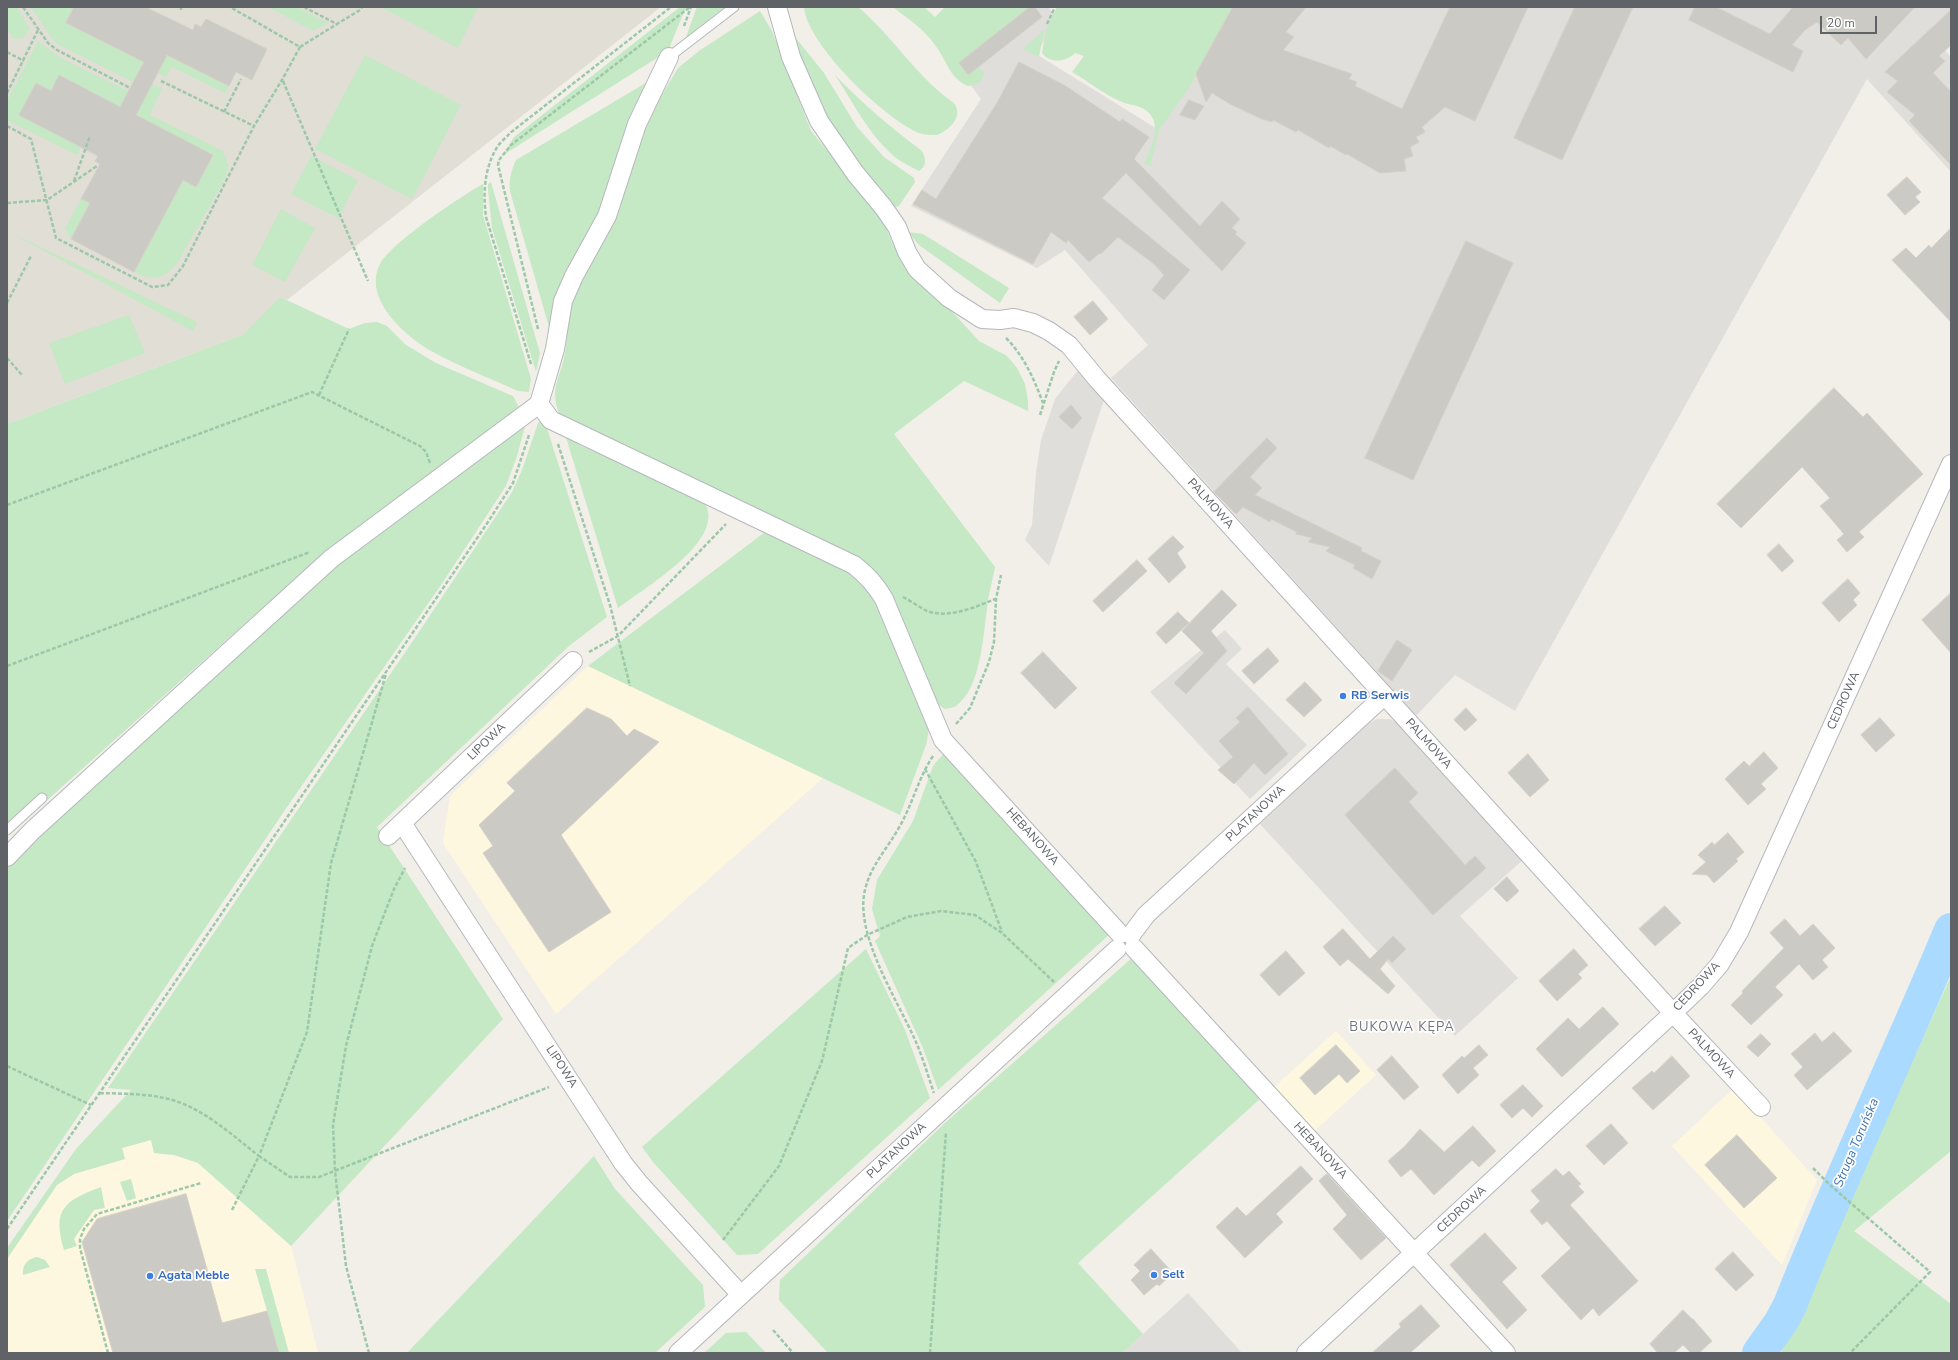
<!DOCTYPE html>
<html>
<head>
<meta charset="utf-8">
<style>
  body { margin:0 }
  #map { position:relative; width:1958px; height:1360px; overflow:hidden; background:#f1efe8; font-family:"Nunito Sans",sans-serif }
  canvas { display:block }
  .frame { position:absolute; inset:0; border:8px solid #5f6368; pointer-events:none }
  .scale { position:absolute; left:1820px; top:16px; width:57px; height:18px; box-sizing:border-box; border:2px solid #5f6368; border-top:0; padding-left:5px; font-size:12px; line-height:14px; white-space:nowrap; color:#5f6368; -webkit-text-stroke:3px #fff; paint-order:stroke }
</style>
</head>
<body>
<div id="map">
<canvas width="1958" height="1360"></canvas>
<div class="frame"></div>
<div class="scale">20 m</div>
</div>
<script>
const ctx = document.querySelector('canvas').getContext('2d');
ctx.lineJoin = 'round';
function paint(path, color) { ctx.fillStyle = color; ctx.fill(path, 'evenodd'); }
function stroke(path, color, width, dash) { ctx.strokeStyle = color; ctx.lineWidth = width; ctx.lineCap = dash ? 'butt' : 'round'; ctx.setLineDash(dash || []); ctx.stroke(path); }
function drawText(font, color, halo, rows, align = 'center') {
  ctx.font = font + ' "Nunito Sans",sans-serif'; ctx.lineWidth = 3.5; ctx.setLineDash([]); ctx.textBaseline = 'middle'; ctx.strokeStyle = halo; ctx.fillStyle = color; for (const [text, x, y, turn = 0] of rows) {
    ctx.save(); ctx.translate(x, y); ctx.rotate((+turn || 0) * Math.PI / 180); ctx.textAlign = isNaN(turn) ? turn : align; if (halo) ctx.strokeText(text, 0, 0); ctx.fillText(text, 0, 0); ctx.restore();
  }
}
paint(new Path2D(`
  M588 666 823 778 556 1014 443 843 450 796Z
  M1336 1031 1376 1075 1313 1132 1273 1088Z
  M1734 1088 1817 1180 1782 1265 1672 1146Z
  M151 1140 154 1153 174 1155 198 1163 291 1246 318 1353H7V1259L57 1185 74 1174 125 1159 122 1148Z`), '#fef7e0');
paint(new Path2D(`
  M1027 7H1048L1058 19 1036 54 1159 130 1228 7H1951V10L1928 32 1951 57V84L1949 85 1951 88V172L1867 79 1515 711 1455 675 1414 718 1376 671 1111 378 1148 345 1065 250 1037 268 911 206 981 99 955 64Z
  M1078 370 1104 400 1049 566 1025 540 1032 525 1036 472 1041 440 1055 399Z
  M1225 630 1242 649 1226 664 1307 745 1250 799 1150 692Z
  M1377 719H1390L1403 725 1524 859 1460 916 1518 978 1455 1036 1260 824 1366 725Z
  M1188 1293 1242 1353H1122L1143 1334Z`), '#e0deda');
paint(new Path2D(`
  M7 7H661L287 300 280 297 241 338 239 336 7 424Z`), '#e1ded6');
paint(new Path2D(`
  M7 7H17L30 29 23 38 14 39 7 30Z
  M31 7H70L73 8 66 23 127 54 151 47 133 82 59 45 53 40Z
  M268 7H296L328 23 313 31Z
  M381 7H478L458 48Z
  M680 7H686L668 51 503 155 514 137Z
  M697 7H725L686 37Z
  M804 7H858C893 36 916 77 954 103 964 117 949 130 937 135 931 135 925 135 919 133 885 119 807 45 804 7Z
  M893 7H924L935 17 944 8 943 7H1030L959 63 968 75 979 67 984 73C983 82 977 85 968 86 950 79 946 59 935 45 924 29 908 19 893 7Z
  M1057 7H1232L1189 88 1159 130 1150 166 1144 164C1152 147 1164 121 1144 109 1136 104 1127 105 1120 101 1103 94 1088 81 1072 72L1084 56 1075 53C1066 62 1050 64 1042 53L1046 30Z
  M760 11 772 31 811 131 857 186 885 225 893 245 921 282 935 293 979 341 1007 356 1017 368 1025 384 1028 401V411L964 381 894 434 995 567C993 580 988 595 987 609 983 636 981 688 956 706 953 708 948 708 945 709L937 704 884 585 561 418C548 388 560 381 565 353 568 336 567 318 571 301L643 126 678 68 699 51Z
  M1044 30 1039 57 1023 49Z
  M791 32 824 73 857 127 884 157 914 178 915 182 899 206 895 207 890 204C873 182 854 161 839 138 817 106 804 69 791 32Z
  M38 41 61 58 128 91 120 107 59 75 51 91 36 83 20 115 81 147 77 155 7 120V101Z
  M167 55 229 86 225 93 172 67 166 77 158 73Z
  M365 55 461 105 412 199 315 149Z
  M835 75C862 103 891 128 922 151 926 159 927 166 919 171 912 167 905 164 899 160 871 139 854 104 835 75Z
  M649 81 607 194 549 327 510 191C509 179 511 171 516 160Z
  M152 84 162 88 150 115 223 151 229 166 224 180 178 262C164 279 154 282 134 272L183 180 196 187 213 156 136 115Z
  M311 156 358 180 338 218 291 194Z
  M491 182 540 353 536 372 492 228 488 190V184Z
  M101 183 71 239 65 229 88 185Z
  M483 184V215L531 379 529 392 518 391C490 378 460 367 433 352 406 337 362 299 380 264 392 242 460 197 483 184Z
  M281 209 315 228 285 282 252 265Z
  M7 231 197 322 193 331Z
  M908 232 923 234 1009 288 1000 303 919 245Z
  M280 297 349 329 365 323 377 322 387 326 406 345 436 363 513 396 520 409 326 551 7 836V424L239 336 241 337Z
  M129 315 145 353 65 384 49 343Z
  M542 420 545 422 607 617 569 646 377 827 503 1019 291 1246 198 1163 174 1155 154 1153 151 1140 122 1148 125 1159 74 1174 57 1185 7 1259V1248L76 1149 131 1090 108 1088 419 632 512 492 522 470 538 423Z
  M526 423 517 456 506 486 443 582 285 810 7 1221V864L333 562Z
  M565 434 581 446 700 497C702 500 706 504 707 508 720 544 643 589 618 608Z
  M765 532 848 568 874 593 930 725 926 745 900 815 588 666Z
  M945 752 1111 933 938 1090 923 1048 875 941 880 936 872 909 877 880 913 821 933 766Z
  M866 949 905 1030 930 1098 758 1254 737 1255 653 1162 642 1147Z
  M1133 957 1261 1098 1078 1263 1143 1334 1122 1353H828L779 1300 780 1280 946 1122Z
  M1951 976V1151L1854 1231 1951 1304V1353H1781Z
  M594 1156 615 1189 703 1285 705 1307 655 1353H407Z
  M131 1179 136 1198 127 1201 120 1182Z
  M101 1187 105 1208 94 1210 74 1239 77 1246 64 1250C52 1209 64 1201 101 1187Z
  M37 1257 45 1260 50 1267 23 1275C22 1265 27 1259 37 1257Z
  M255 1269H266L289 1353H279Z
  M746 1332 766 1353H704L726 1333Z`), '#c5e8c5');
stroke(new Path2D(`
  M1759 1353 1781 1322 1790 1305C1840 1178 1899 1055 1951 930`), '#aadaff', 34);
const building = new Path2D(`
  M74 7H145L193 30 195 24 201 27 206 19 267 49 252 80 236 72 229 86 167 55 136 115 213 155 196 187 183 180 134 272 71 239 90 203 81 199 100 164 95 161 98 156 19 115 36 83 51 91 59 75 120 107 144 62 66 23Z
  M1030 7H1035L1042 17 968 75 959 63Z
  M1233 7H1306L1286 32 1294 37 1283 50 1352 74 1349 79 1357 82 1355 86 1402 109 1450 7H1528L1475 121 1445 107 1422 127 1425 132 1416 137 1419 142 1410 147 1413 156 1404 159 1406 171 1380 173 1347 154 1346 155 1330 146 1329 148 1298 130 1296 132 1273 120 1272 122 1262 119 1230 104 1212 93 1206 102 1196 74Z
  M1575 7H1633L1562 160 1514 138Z
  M1695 7H1716L1770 34 1793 7H1915L1866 59 1848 38 1841 45 1817 22 1805 30 1792 45 1803 51 1793 72 1689 20Z
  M1951 10V45L1939 56 1945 61 1933 73 1951 92V165L1909 121 1915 115 1887 92 1898 81 1885 72Z
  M1019 62 1064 85 1120 122 1122 119 1149 137 1134 159 1200 226 1222 201 1240 219 1232 228 1237 232 1235 234 1246 243 1222 271 1126 173 1102 198 1190 270 1164 300 1152 290 1164 275 1154 264 1118 237 1101 254 1100 253 1089 262 1068 240 1066 243 1051 232 1033 264 913 204 922 190 936 199 997 103Z
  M1189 100 1204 106 1195 120 1180 115Z
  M1907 177 1921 192 1915 197 1920 202 1905 215 1887 195Z
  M1951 228V322L1892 260 1906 248 1916 258 1929 245 1931 248Z
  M1466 241 1513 263 1413 480 1365 458Z
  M1093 301 1108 319 1090 335 1074 317Z
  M1834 388 1863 417 1867 413 1923 474 1859 532 1864 537 1847 552 1837 540 1844 534 1820 506 1830 498 1802 467 1741 528 1717 504Z
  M1071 405 1082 418 1072 429 1059 417Z
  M1267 438 1277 448 1250 477 1262 488 1255 495 1362 548 1361 551 1381 561 1372 579 1353 568 1355 565 1326 551 1330 547 1308 542 1312 538 1296 534 1297 532 1271 519 1270 522 1243 507 1236 514 1214 492Z
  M1173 536 1184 547 1177 553 1186 567 1169 583 1148 559Z
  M1779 544 1794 561 1782 572 1767 555Z
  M1137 560 1147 571 1103 612 1093 601Z
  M1848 579 1860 593 1853 600 1857 605 1839 622 1822 603Z
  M1222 590 1237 605 1211 631 1227 651 1186 694 1174 683 1204 653 1182 631Z
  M1951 593V653L1922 620Z
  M1178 612 1189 623 1166 644 1156 633Z
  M1397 640 1412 650 1392 681 1378 671Z
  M1268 648 1279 661 1254 684 1242 671Z
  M1043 652 1077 688 1055 709 1021 673Z
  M1305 682 1322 700 1304 717 1286 700Z
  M1248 707 1288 754 1265 775 1254 763 1234 784 1218 770 1233 757 1219 741 1240 722 1236 718Z
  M587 708 611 719 627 736 634 729 659 742 561 835 611 912 549 952 483 853 493 846 479 825 515 791 507 783Z
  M1466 708 1477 720 1465 731 1454 720Z
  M1880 718 1895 735 1876 752 1861 735Z
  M1764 752 1778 768 1761 784 1766 789 1748 805 1725 779 1744 761 1749 766Z
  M1528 754 1549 780 1530 797 1508 773Z
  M1395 768 1418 793 1409 802 1465 865 1475 856 1486 868 1433 915 1345 815Z
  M1728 833 1744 852 1736 859 1738 861 1714 883 1707 875 1692 874 1706 862 1698 855 1712 842 1714 845Z
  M1507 877 1519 891 1507 902 1494 889Z
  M1665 906 1681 923 1655 946 1639 929Z
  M1785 919 1800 936 1813 924 1835 948 1822 960 1828 967 1813 980 1799 964 1775 987 1783 995 1751 1025 1731 1005 1743 993 1742 991 1784 948 1770 933Z
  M1343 929 1370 959 1393 936 1406 949 1392 963 1388 959 1380 969 1395 986 1388 994 1348 959 1340 966 1323 947Z
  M1574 949 1588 965 1578 974 1582 978 1557 1001 1539 981Z
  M1286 951 1305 973 1279 996 1260 975Z
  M1603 1007 1619 1024 1562 1077 1536 1049 1568 1018 1579 1029Z
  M1834 1032 1852 1051 1807 1090 1794 1075 1803 1067 1791 1054 1815 1033 1822 1042Z
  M1761 1034 1771 1044 1758 1057 1747 1047Z
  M1336 1045 1360 1071 1347 1083 1339 1074 1315 1095 1300 1078Z
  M1479 1045 1488 1055 1473 1068 1479 1075 1458 1094 1442 1075 1462 1056 1464 1058Z
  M1392 1056 1419 1087 1404 1100 1377 1070Z
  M1672 1056 1690 1076 1653 1110 1632 1088 1652 1071 1654 1073Z
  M1523 1085 1543 1106 1532 1117 1523 1108 1512 1118 1500 1105Z
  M1611 1124 1628 1143 1604 1165 1586 1146Z
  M1473 1126 1496 1151 1479 1167 1472 1160 1434 1195 1411 1169 1401 1177 1388 1161 1405 1146 1420 1129 1444 1152Z
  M1737 1135 1777 1178 1744 1208 1705 1165Z
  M1301 1166 1313 1179 1276 1214 1283 1222 1245 1258 1216 1227 1237 1207 1246 1216Z
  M1556 1169 1563 1176 1569 1171 1581 1184 1578 1186 1584 1192 1570 1205 1638 1281 1599 1316 1593 1308 1581 1320 1541 1276 1571 1248 1547 1221 1542 1225 1530 1211 1540 1201 1531 1191Z
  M1327 1174 1386 1238 1361 1260 1333 1229 1347 1215 1319 1181Z
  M186 1194 222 1323 267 1311 279 1353H113L82 1242 97 1219Z
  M1485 1233 1517 1268 1502 1282 1527 1310 1507 1329 1450 1265Z
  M1151 1249 1173 1273 1159 1286 1157 1284 1144 1295 1131 1280 1140 1271 1134 1265Z
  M1733 1252 1754 1275 1736 1291 1715 1269Z
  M1421 1305 1440 1326 1410 1353H1372L1401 1327 1399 1324Z
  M1683 1310 1692 1319H1693L1712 1341 1699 1353H1691L1683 1345 1674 1353H1658L1650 1344Z`);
paint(building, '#cccac5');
stroke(building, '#d6d1c6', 1);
const service = new Path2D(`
  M669 57 734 7
  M7 830 42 798`);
const minor = new Path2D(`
  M777 7 791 57 819 121 855 173 884 208 897 227 907 252 917 269 949 298 982 319 1000 320 1014 318 1033 323 1049 331 1069 345 1097 379 1673 1013 1761 1107
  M539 404 551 420 854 565C867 575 876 585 884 599L943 740 1120 934
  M402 823 623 1163 639 1183 741 1295
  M388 836 573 661
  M7 857 33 830 332 558 539 404 555 349 563 301 574 276 607 216 637 124 669 57
  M1131 935 1146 915 1384 696
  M1134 948 1506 1353
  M678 1353 1117 949
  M1306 1353 1673 1013 1701 986 1720 964 1739 932 1951 464`);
stroke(service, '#b5b8bc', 11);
stroke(minor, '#b5b8bc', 20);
stroke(new Path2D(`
  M23 7 48 43 57 50 130 88
  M304 7 337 24 360 10 362 7
  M181 10V7
  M1047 24 1055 7
  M684 26 691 7
  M300 47 337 24
  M7 52 24 61
  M161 81 254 126
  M283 81 368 281
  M7 93 38 30
  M224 112 241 79
  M7 126 31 139 56 238 152 287 168 285 183 266 254 126 282 80 300 47 230 7
  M74 181 90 136
  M7 203 47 200 97 166
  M7 303 31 256
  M538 329 498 165 499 160 511 145 690 7
  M1006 338C1024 356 1034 379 1043 403
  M7 358 22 375
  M531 364 486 217C483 194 484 170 496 149 499 143 506 138 510 133L671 7
  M319 395 349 329
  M1040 415 1054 372 1059 361
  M558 444 610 605 630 686
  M7 505 312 392 420 446 426 452 430 463
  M903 597C911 601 919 607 927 611 948 619 976 607 995 599
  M589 652 618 636 726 524
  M7 666 310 552
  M956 724 970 708 989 662 994 642 996 599 1001 575
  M933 756C919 777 913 802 901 824 889 847 871 864 865 890 854 934 898 1001 916 1042 923 1058 928 1076 934 1093
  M925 769 976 862 1002 932
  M7 1066 91 1105
  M100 1093C128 1094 159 1093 186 1105 213 1117 236 1138 259 1156L307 1032 331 863 386 674
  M1813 1168 1830 1185 1930 1272 1850 1353
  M232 1210 259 1156 290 1177H319L549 1087
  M7 1229 486 525 513 483 529 435
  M723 1240 779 1166 822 1061 848 948 867 935 907 917 941 911 975 915 1002 933 1054 982
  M773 1330 793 1353
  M108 1353 80 1248V1239L84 1229 97 1214 201 1183
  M369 1353 346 1266 335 1171 333 1125 346 1046 372 946 394 889 405 868
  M930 1353 946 1132`), '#9cc7a9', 2.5, [4, 2]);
stroke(service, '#fff', 9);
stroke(minor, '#fff', 18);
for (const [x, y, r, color] of [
  [1343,696,4,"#3f7fe0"],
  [1154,1275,4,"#3f7fe0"],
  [150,1276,4,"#3f7fe0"]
]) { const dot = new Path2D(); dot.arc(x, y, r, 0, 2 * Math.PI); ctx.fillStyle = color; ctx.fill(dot); stroke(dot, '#fff', 1.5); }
drawText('12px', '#5f6368', '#fff', [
  ["PALMOWA",1210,504,48],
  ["CEDROWA",1844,701,-66],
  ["LIPOWA",487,742,-44],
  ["PALMOWA",1428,744,48],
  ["PLATANOWA",1256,814,-43],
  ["HEBANOWA",1032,837,48],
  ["CEDROWA",1697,987,-47],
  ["PALMOWA",1711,1054,47],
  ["LIPOWA",561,1067,57],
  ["PLATANOWA",897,1151,-43],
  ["HEBANOWA",1320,1151,47],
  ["CEDROWA",1462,1210,-43]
]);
drawText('bold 12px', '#366cbe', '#fff', [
  ["RB Serwis",1351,696],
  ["Selt",1162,1275],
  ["Agata Meble",158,1276]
], 'left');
ctx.letterSpacing = '1px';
drawText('13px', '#70757a', '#fff', [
  ["BUKOWA KĘPA",1402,1028]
]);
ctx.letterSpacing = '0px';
drawText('italic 13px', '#4174aa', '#fff', [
  ["Struga Toruńska",1857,1143,-67]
]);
</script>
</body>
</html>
